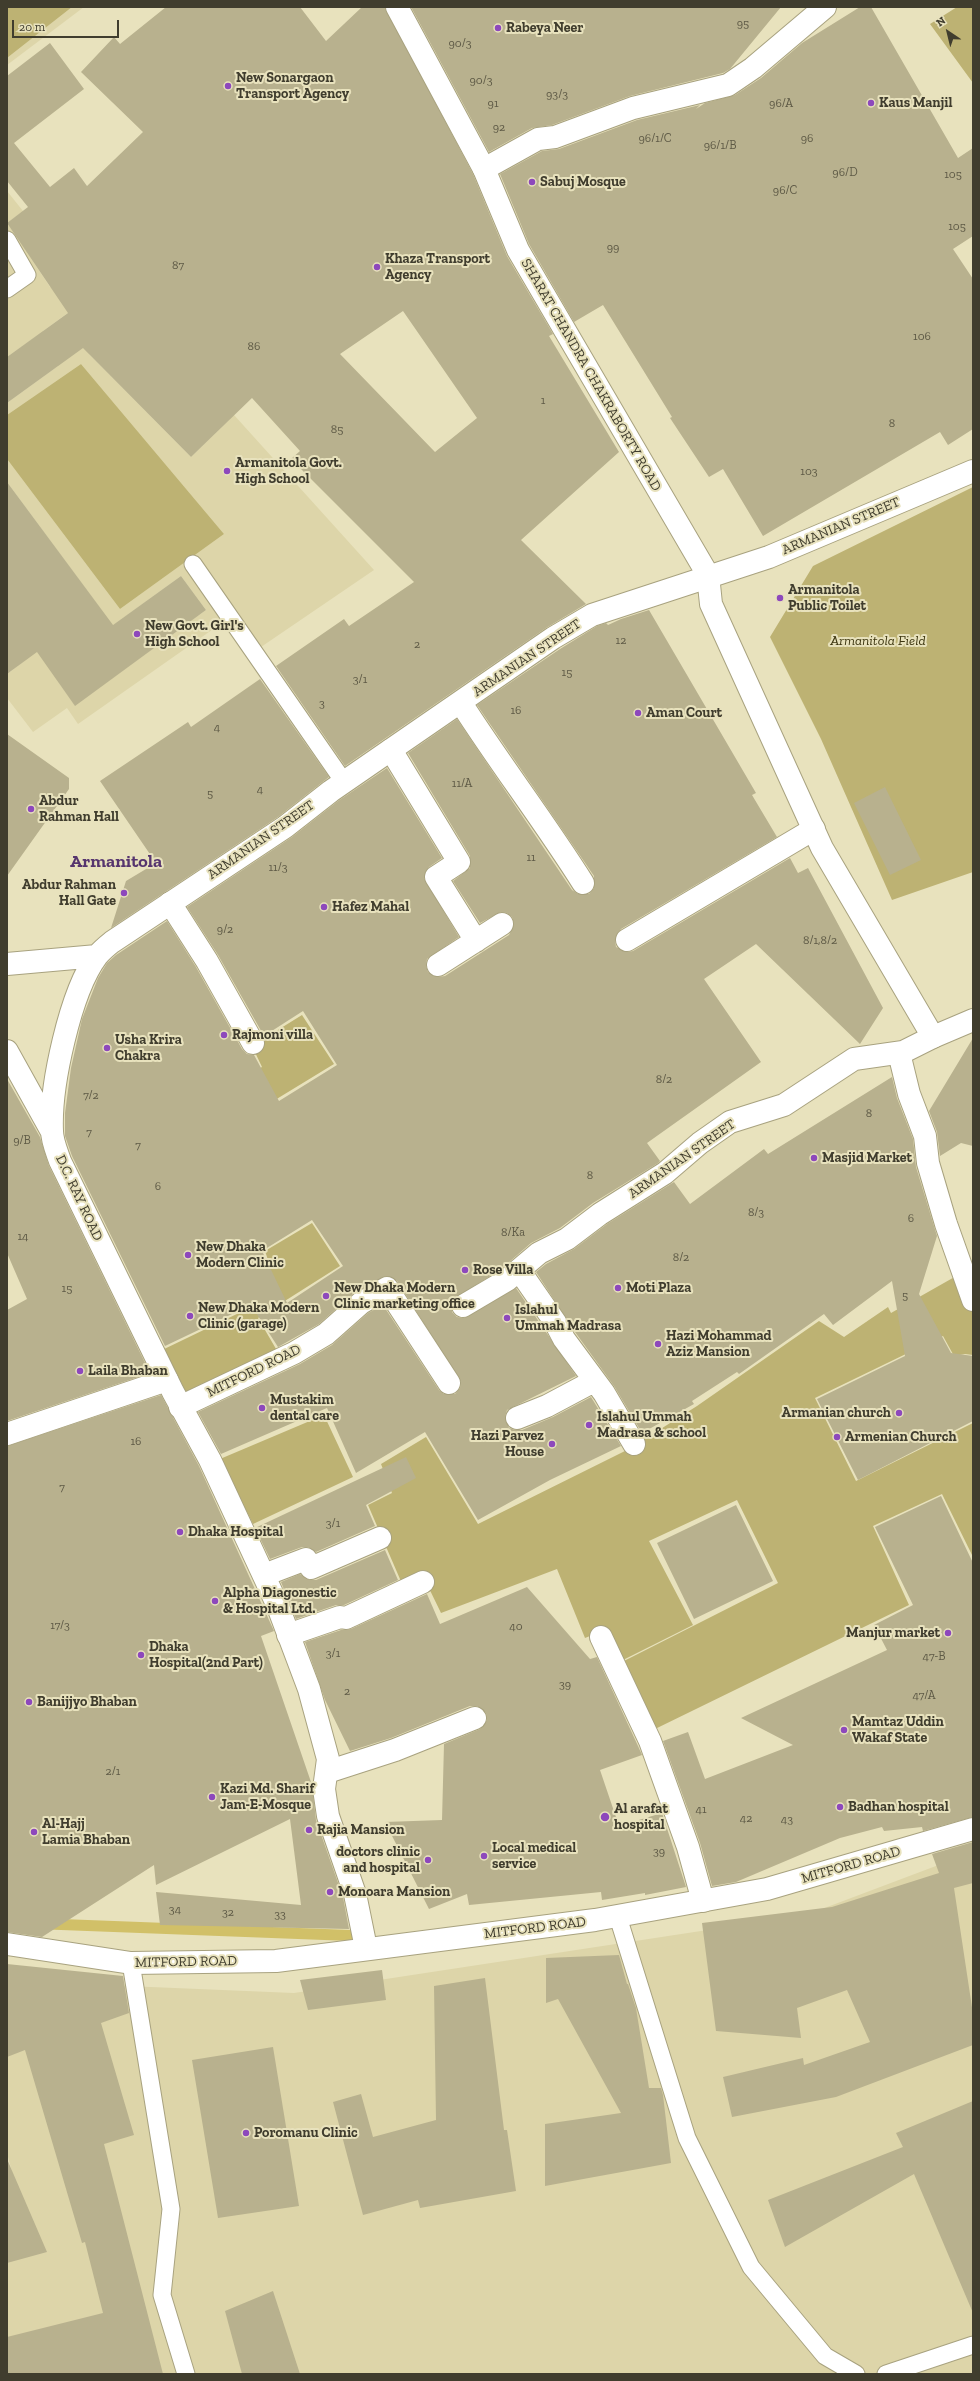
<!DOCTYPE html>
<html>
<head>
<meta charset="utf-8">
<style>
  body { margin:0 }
  #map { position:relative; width:980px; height:2381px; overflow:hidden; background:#e8e2bd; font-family:"Zilla Slab",serif }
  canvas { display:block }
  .frame { position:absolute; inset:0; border:8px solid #403d2e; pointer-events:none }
  .north { position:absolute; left:928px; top:12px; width:40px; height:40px; -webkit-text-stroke:3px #e8e2bd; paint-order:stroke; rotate:325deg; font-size:11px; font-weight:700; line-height:16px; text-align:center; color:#403d2e }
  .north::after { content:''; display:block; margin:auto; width:14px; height:18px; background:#403d2e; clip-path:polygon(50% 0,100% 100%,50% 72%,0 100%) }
  .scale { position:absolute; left:12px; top:20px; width:107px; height:18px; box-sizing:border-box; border:2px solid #403d2e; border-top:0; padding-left:5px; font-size:12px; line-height:14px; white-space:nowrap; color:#403d2e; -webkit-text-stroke:3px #e8e2bd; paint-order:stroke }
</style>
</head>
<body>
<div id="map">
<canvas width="980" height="2381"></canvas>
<div class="frame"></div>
<div class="north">N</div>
<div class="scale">20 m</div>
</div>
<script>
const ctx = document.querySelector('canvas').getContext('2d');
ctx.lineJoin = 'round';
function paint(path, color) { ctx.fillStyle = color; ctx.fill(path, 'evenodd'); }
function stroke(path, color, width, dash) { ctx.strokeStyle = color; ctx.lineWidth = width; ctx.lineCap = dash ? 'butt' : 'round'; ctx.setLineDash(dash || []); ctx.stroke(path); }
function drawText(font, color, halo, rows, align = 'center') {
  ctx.font = font + ' "Zilla Slab",serif'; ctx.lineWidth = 4; ctx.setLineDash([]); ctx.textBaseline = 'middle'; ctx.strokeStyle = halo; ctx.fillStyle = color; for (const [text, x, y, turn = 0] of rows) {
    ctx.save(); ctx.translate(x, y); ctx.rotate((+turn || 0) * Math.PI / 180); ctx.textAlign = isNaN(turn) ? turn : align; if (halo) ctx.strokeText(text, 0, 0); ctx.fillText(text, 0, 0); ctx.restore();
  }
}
paint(new Path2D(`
  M72 7H84L7 65V58Z
  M7 191 39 231 60 215 132 311 225 405 374 570 261 647 236 613 78 724 67 708 33 732 7 698V667L10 672 24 661 7 637V575L58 644 102 611 7 482V459L120 609 224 534 81 364 7 415V403L58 366 37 336 7 357ZM21 213 30 225 16 235 7 223ZM62 224 88 262 50 287 25 249ZM98 291 119 320 64 359 43 331ZM129 316 230 419 191 457 89 354ZM181 576 206 610 75 705 59 683 76 670 68 658ZM66 660 73 669 64 675 58 667Z
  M973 1852V2374H7V2251L31 2244 7 2153V1981L294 1993 806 1915Z`), '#ddd5a9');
paint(new Path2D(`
  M7 7H72L7 58Z
  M957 7H973V83L930 24Z
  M81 364 224 534 120 609 7 459V415Z
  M973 487V872L892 900 821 739 770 637 813 566Z
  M302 1015 334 1064 257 1111 238 1080 262 1067 252 1046Z
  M312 1223 340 1266 258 1318 279 1354 183 1401 158 1352 241 1312 227 1280 268 1260 265 1251Z
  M958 1275 973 1313V1355L965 1354 954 1356 943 1336 815 1398 856 1481 973 1423V1557L942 1494 873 1526 909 1605 653 1730 622 1662 778 1583 737 1500 649 1541 693 1625 621 1661 605 1630 585 1638 557 1569 441 1613 424 1578 403 1586 368 1505 392 1493 381 1464 426 1437 478 1524 629 1449 697 1406 819 1321 844 1337 888 1307 891 1313Z
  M324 1415 353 1477 253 1524 220 1459Z`), '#bdb273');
stroke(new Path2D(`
  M48 1924 364 1936 363 1934`), '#d1c068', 11);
paint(new Path2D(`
  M166 7H300L326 41 362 7H385L473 174 507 256 553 334 549 336 619 452 521 540 586 604 546 628 345 766 276 666 344 619 349 626 414 582 291 459 300 451 252 398 191 457 83 348 7 403V357L68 313 7 223 28 207 7 181V76L50 43 84 89 14 143 50 187 74 168 87 186 143 132 81 72 114 37 120 44ZM403 311 477 418 435 452 340 354Z
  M411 7H781L730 69 723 73 630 96 552 125 532 128 489 152Z
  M860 7H871L958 158 973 148V236L953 249 973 279V429L948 445 940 432 763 536 723 469 709 477 670 418 672 417 603 305 574 322 529 244 500 174 542 151 559 149 637 120 700 105 696 109 705 103 735 95 761 78 802 43Z
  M7 482 113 625 181 576 206 610 75 706 37 652 7 674Z
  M649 610 756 793 752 795 777 837 621 929 615 940 616 947 627 952 633 951 790 858 798 873 808 868 883 1008 860 1044 756 944 704 979 761 1062 647 1143 660 1161 658 1163 593 1203 560 1228 531 1243 500 1270 452 1300V1312L457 1317 464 1318 516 1288 576 1376 507 1410 505 1417 509 1428 515 1430H522L553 1417 591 1397 621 1446 550 1480 478 1520 425 1432 356 1473 327 1408 221 1454 198 1412 300 1364 332 1345 368 1313 383 1305 439 1390 444 1394H455L460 1388 461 1382 397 1281 387 1276 355 1292 319 1324 278 1347 251 1305 165 1346 72 1156 65 1136V1113L71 1068 82 1019 98 978 107 963 116 955 167 921 196 967 242 1049 247 1054 254 1055 279 1101 337 1065 303 1011 264 1036 218 955 187 907 292 837 338 801 387 768 442 858 429 867 424 878 459 937 427 959 426 966 428 972 438 977 445 976 509 935 514 924 512 917 507 913 501 912 480 923 453 881 470 868V856L408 753 457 719 572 890 578 894H589L594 888V876L477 705 560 649 597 626 606 623 608 625 621 619ZM312 1220 343 1266 287 1303 262 1251Z
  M260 679 329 777 278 817 111 928 126 881 156 863 100 781 188 722 191 727Z
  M7 734 69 778V789L7 876Z
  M885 787 921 860 890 875 854 803Z
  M973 1038V1146L961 1143 940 1156 937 1132 929 1111Z
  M892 1077 897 1098 913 1139 916 1167 937 1236 919 1294 951 1353 973 1356V1421L858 1480 817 1399 905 1356 892 1281 833 1325 824 1314 739 1374 737 1372 692 1401 694 1404 642 1433 614 1386 575 1332 536 1272 546 1264 574 1249 607 1224 674 1182 690 1204 764 1149 768 1154Z
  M7 1079 40 1137 49 1166 150 1373 7 1421V1310L27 1299 7 1253Z
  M161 1395 199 1466 274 1631 261 1636 312 1785 316 1820 343 1897 349 1929 160 1925 156 1892 301 1905 290 1819 156 1885 154 1865 42 1937 7 1932V1446Z
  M406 1457 416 1478 366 1505 375 1526 316 1552 308 1547H302L270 1559 255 1528Z
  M941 1496 973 1563V1817L923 1831 922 1827 884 1831 882 1827 840 1838 736 1882 712 1886 700 1843 663 1741 688 1732 705 1779 793 1745 741 1718 887 1650 874 1625 913 1605 875 1527Z
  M736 1505 773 1581 694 1619 657 1543Z
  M385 1550 398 1580 344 1605H336L296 1619 281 1582 300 1574 310 1580H316Z
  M527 1587 590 1659 597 1657 638 1746 642 1755 600 1770 619 1826 662 1813 686 1887 645 1895V1893L602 1900 601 1892 469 1905 467 1894 429 1909 385 1822 442 1820 444 1744 480 1729 487 1720 486 1713 477 1706H470L391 1738 350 1751 325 1700 305 1642 341 1630 351 1629 427 1594 440 1624Z
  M973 1842V1883L954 1888 973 2014V2045L836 2097 732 2117 723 2077 803 2058 804 2065 870 2042 847 1990 797 2008 801 2038 716 2031 702 1923 832 1907 939 1873 932 1854Z
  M619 1955 627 1984H628L636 2008 649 2088H661L663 2095 671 2163 545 2186V2124L621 2113 558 1999 546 2003V1958Z
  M7 1964 123 1976 129 2013 101 2023 134 2135 104 2144 163 2374H7V2337L103 2313 85 2242 82 2243 25 2050 7 2057Z
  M382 1970 386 2000 308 2010 300 1980Z
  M485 1978 504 2130H507L516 2191 420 2208 418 2200 363 2215 333 2102 361 2094 373 2137 436 2120 434 1986Z
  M273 2047 299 2206 218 2218 192 2060Z
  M973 2101V2313L914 2174 785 2247 768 2200 903 2147 896 2133Z
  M7 2159 47 2252 7 2263Z
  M273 2291 300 2374H242L225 2311Z`), '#b8b18e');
const lane = new Path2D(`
  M7 240 27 275 7 289
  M193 564 344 782
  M618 1917 687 2138 751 2267 825 2356 856 2374
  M131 1963 171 2209 162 2295 186 2374
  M886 2374 973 2345`);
const street = new Path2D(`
  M484 169 538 139 555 137 633 108 728 85 753 68 825 7
  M461 703C500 764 544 821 583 883
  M391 750 459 862 436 877 476 941
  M170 903 207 961 253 1043
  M627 940 814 829
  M438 965 502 924
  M899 1053 909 1094 925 1136 928 1163 946 1224 973 1300
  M519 1270 555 1322 564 1339 604 1393 634 1444
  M463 1306 507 1280 539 1253 567 1239 600 1214 665 1173 700 1143 730 1122 784 1105 854 1059 903 1052 933 1037
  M180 1407 294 1353 326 1334 361 1303 387 1288 449 1383
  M517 1418 547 1406 594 1381
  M7 1434 167 1380
  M264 1575 306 1559 311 1568 380 1538
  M288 1635 340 1617 346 1618 423 1582
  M601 1637 650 1741 688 1847 703 1901
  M327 1772 395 1750 475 1718`);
const secondary = new Path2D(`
  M397 7 484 169 518 250 708 575 711 604 716 615 822 848 933 1037 973 1020
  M7 964 97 956
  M7 1051 52 1132
  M7 1944 131 1963 276 1961 595 1920 767 1889 973 1829
  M366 1948 355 1894 328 1816 324 1789 328 1759 309 1689 277 1604 210 1460 173 1392 60 1161C57 1152 52 1141 52 1131 50 1087 70 992 97 956 101 951 107 946 112 942L285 827 331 791 553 638 592 615 769 557 973 471`);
stroke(lane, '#a8a27f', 19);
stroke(street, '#a8a27f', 24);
stroke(secondary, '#a8a27f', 24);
stroke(lane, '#fff', 17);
stroke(street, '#fff', 22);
stroke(secondary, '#fff', 22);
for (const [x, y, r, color] of [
  [498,28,4,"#8d48bc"],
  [228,86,4,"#8d48bc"],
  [871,103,4,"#8d48bc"],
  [532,182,4,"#8d48bc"],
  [377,267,4,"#8d48bc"],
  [227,471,4,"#8d48bc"],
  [780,598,4,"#8d48bc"],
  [137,634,4,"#8d48bc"],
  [638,713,4,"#8d48bc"],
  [31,809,4,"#8d48bc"],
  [124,893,4,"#8d48bc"],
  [324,907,4,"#8d48bc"],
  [224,1035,4,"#8d48bc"],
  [107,1048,4,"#8d48bc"],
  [814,1158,4,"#8d48bc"],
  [188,1255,4,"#8d48bc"],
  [465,1270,4,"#8d48bc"],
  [618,1288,4,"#8d48bc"],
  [326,1296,4,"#8d48bc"],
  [190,1316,4,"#8d48bc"],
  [507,1318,4,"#8d48bc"],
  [658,1344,4,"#8d48bc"],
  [80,1371,4,"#8d48bc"],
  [262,1408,4,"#8d48bc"],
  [899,1413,4,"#8d48bc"],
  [589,1425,4,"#8d48bc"],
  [837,1437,4,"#8d48bc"],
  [552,1444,4,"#8d48bc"],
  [180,1532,4,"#8d48bc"],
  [215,1601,4,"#8d48bc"],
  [948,1633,4,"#8d48bc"],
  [141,1655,4,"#8d48bc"],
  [29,1702,4,"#8d48bc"],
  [844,1730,4,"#8d48bc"],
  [212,1797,4,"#8d48bc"],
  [840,1807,4,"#8d48bc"],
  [605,1817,5,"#8d48bc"],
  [309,1830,4,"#8d48bc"],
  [34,1832,4,"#8d48bc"],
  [484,1856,4,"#8d48bc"],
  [428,1860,4,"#8d48bc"],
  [330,1892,4,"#8d48bc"],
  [246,2133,4,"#8d48bc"]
]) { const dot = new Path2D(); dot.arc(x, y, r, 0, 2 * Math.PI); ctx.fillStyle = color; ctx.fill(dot); stroke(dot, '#e8e2bd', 1.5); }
drawText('12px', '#5e5a46', null, [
  ["95",743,24],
  ["90/3",460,44],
  ["90/3",481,81],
  ["93/3",557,95],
  ["91",493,104],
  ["96/A",781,104],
  ["92",499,128],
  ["96/1/C",655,139],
  ["96",807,139],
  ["96/1/B",720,146],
  ["96/D",845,173],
  ["105",953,175],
  ["96/C",785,191],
  ["105",957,227],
  ["99",613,248],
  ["87",178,266],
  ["106",922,337],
  ["86",254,347],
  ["1",543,401],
  ["8",892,424],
  ["85",337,430],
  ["103",809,472],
  ["12",621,641],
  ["2",417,645],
  ["15",567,673],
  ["3/1",360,680],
  ["3",322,704],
  ["16",516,711],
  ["4",217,728],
  ["11/A",462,784],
  ["4",260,790],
  ["5",210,794],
  ["11",531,858],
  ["11/3",278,868],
  ["9/2",225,930],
  ["8/1,8/2",820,941],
  ["8/2",664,1080],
  ["7/2",91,1096],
  ["8",869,1114],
  ["7",89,1133],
  ["9/B",22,1141],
  ["7",138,1146],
  ["8",590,1176],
  ["6",158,1187],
  ["8/3",756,1213],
  ["6",911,1219],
  ["8/Ka",513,1233],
  ["14",23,1237],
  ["8/2",681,1258],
  ["15",67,1289],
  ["5",905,1296],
  ["16",136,1442],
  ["7",62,1488],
  ["3/1",333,1524],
  ["17/3",60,1626],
  ["40",516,1627],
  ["3/1",333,1654],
  ["47-B",934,1657],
  ["39",565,1685],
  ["2",347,1692],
  ["47/A",924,1696],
  ["2/1",113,1772],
  ["41",701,1810],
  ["42",746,1819],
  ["43",787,1820],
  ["39",659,1852],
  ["34",175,1910],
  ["32",228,1913],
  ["33",280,1915]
]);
drawText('bold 14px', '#403d2e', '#e8e2bd', [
  ["Rabeya Neer",506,28],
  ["New Sonargaon",236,78],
  ["Transport Agency",236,94],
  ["Kaus Manjil",879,103],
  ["Sabuj Mosque",540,182],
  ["Khaza Transport",385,259],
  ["Agency",385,275],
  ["Armanitola Govt.",235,463],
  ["High School",235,479],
  ["Armanitola",788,590],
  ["Public Toilet",788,606],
  ["New Govt. Girl's",145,626],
  ["High School",145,642],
  ["Aman Court",646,713],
  ["Abdur",39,801],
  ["Rahman Hall",39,817],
  ["Abdur Rahman",116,885,"right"],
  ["Hall Gate",116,901,"right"],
  ["Hafez Mahal",332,907],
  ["Rajmoni villa",232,1035],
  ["Usha Krira",115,1040],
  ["Chakra",115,1056],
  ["Masjid Market",822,1158],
  ["New Dhaka",196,1247],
  ["Modern Clinic",196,1263],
  ["Rose Villa",473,1270],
  ["New Dhaka Modern",334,1288],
  ["Clinic marketing office",334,1304],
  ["Moti Plaza",626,1288],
  ["New Dhaka Modern",198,1308],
  ["Clinic (garage)",198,1324],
  ["Islahul",515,1310],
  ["Ummah Madrasa",515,1326],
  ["Hazi Mohammad",666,1336],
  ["Aziz Mansion",666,1352],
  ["Laila Bhaban",88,1371],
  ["Mustakim",270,1400],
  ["dental care",270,1416],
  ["Armanian church",891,1413,"right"],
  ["Islahul Ummah",597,1417],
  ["Madrasa & school",597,1433],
  ["Hazi Parvez",544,1436,"right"],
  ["House",544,1452,"right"],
  ["Armenian Church",845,1437],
  ["Dhaka Hospital",188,1532],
  ["Alpha Diagonestic",223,1593],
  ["& Hospital Ltd.",223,1609],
  ["Manjur market",940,1633,"right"],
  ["Dhaka",149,1647],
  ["Hospital(2nd Part)",149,1663],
  ["Banijjyo Bhaban",37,1702],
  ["Mamtaz Uddin",852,1722],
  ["Wakaf State",852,1738],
  ["Kazi Md. Sharif",220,1789],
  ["Jam-E-Mosque",220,1805],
  ["Badhan hospital",848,1807],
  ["Al arafat",614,1809],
  ["hospital",614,1825],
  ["Al-Hajj",42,1824],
  ["Lamia Bhaban",42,1840],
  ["Rajia Mansion",317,1830],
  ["Local medical",492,1848],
  ["service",492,1864],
  ["doctors clinic",420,1852,"right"],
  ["and hospital",420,1868,"right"],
  ["Monoara Mansion",338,1892],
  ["Poromanu Clinic",254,2133]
], 'left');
drawText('14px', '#403d2e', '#e8e2bd', [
  ["SHARAT CHANDRA CHAKRABORTY ROAD",591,375,60],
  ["ARMANIAN STREET",841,526,-23],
  ["ARMANIAN STREET",527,658,-34],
  ["ARMANIAN STREET",261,840,-35],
  ["ARMANIAN STREET",682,1159,-35],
  ["D.C. RAY ROAD",79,1198,65],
  ["MITFORD ROAD",254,1371,-26],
  ["MITFORD ROAD",851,1865,-16],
  ["MITFORD ROAD",535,1928,-7],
  ["MITFORD ROAD",186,1962,-1]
]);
drawText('italic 14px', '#3e3711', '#e8e2bd', [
  ["Armanitola Field",878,641]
]);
drawText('bold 18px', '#56356e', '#e8e2bd', [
  ["Armanitola",116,862]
]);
</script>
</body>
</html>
